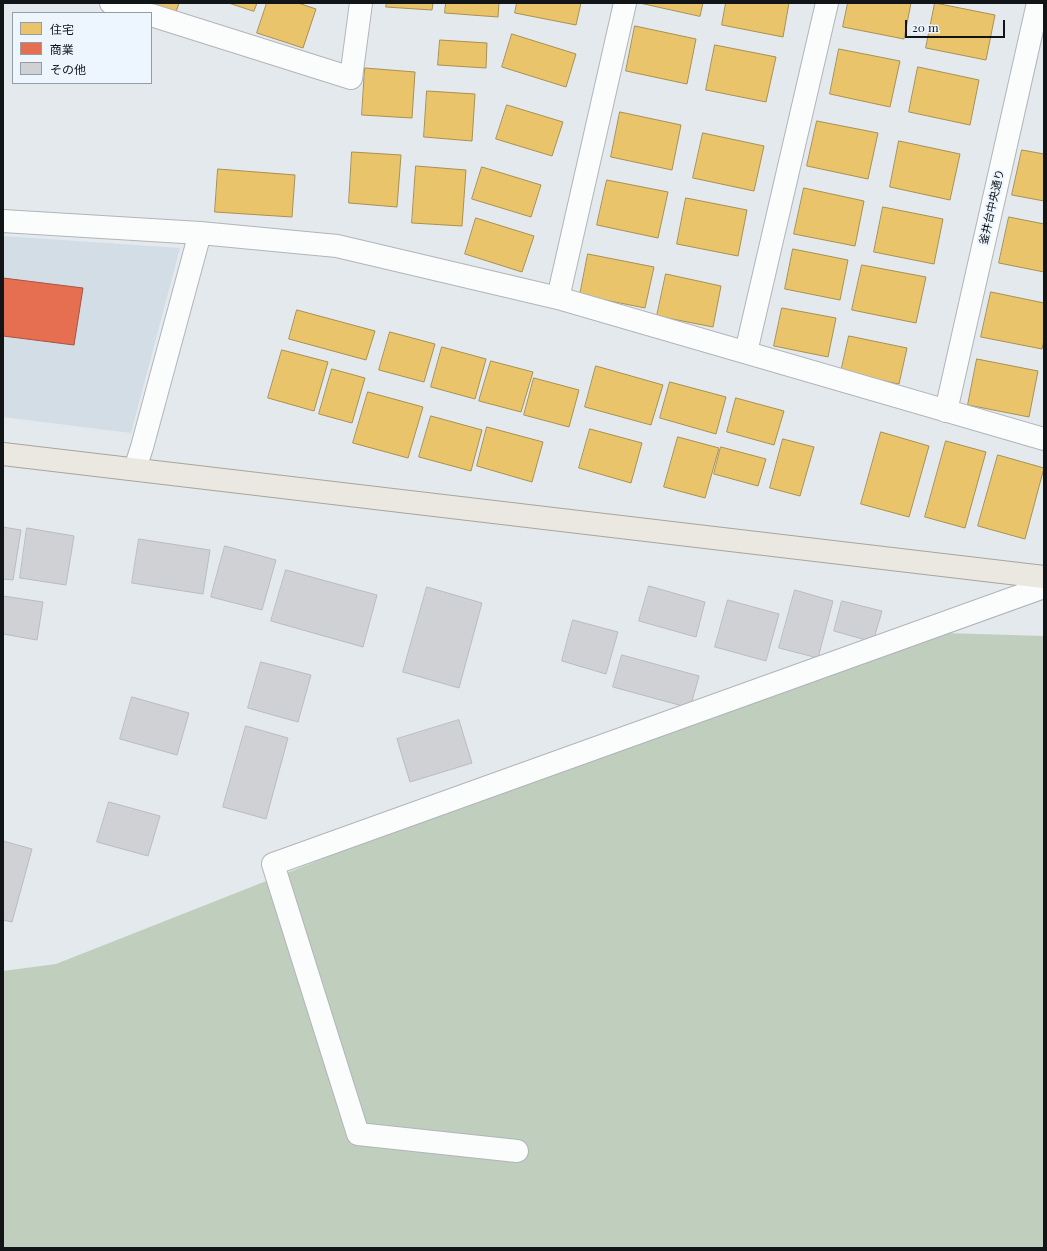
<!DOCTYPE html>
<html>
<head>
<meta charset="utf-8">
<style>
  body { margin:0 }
  #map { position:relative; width:1047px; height:1251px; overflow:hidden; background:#e4e9ed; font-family:"Playfair Display","Noto Sans JP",serif }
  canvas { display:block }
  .frame { position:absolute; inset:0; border:4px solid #121518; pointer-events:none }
  .legend { position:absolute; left:12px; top:12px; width:140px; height:72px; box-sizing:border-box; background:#edf6ff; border:1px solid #959ca3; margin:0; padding:5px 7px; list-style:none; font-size:12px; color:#121518 }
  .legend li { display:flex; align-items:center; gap:8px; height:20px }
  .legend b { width:20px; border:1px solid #959ca3 }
  .scale { position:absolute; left:905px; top:20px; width:100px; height:18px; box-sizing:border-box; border:2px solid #121518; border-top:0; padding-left:5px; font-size:12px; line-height:14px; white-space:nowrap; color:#121518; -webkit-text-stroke:3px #edf6ff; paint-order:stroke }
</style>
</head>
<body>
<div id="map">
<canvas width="1047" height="1251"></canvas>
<div class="frame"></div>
<ul class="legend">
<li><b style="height:11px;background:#e9c46a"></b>住宅</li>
<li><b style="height:11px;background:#e76f51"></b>商業</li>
<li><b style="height:11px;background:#cfd1d5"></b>その他</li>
</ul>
<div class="scale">20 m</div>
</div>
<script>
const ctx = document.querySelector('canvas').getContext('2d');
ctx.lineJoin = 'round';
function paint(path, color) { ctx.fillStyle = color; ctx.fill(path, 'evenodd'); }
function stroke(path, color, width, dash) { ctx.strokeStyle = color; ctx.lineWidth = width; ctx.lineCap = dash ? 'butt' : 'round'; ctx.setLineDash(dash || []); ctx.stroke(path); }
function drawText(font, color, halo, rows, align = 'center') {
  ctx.font = font + ' "Playfair Display","Noto Sans JP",serif'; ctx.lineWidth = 4; ctx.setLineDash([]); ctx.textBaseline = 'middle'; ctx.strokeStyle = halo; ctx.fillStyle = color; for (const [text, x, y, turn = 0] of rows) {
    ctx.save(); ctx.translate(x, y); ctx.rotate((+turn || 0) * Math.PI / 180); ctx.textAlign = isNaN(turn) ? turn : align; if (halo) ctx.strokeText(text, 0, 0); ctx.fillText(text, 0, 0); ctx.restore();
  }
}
paint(new Path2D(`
  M3 236 180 248 131 433 3 417Z`), '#d2dde5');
paint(new Path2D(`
  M944 633 1044 636V1248H3V971L56 964 545 771Z`), '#bfcebd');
const homes = new Path2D(`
  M139 3H179L175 15Z
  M229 3H257L254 11Z
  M267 3H298L316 9 303 48 257 33Z
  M387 3H433L432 10 386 7Z
  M446 3H499L498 17 445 13Z
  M517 3H581L576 25 515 13Z
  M640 3H703L700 16Z
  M726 3H789L783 37 722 25Z
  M848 3H911L904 39 843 27Z
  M935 3 995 15 986 60 926 48Z
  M635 26 696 39 687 84 626 71Z
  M512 34 576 54 566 87 502 67Z
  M440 40 487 43 486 68 438 65Z
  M715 45 776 57 766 102 706 90Z
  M839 49 900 61 890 107 830 94Z
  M918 67 979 80 970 125 909 112Z
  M365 68 415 72 412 118 362 115Z
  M427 91 475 94 472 141 424 137Z
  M507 105 563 122 552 156 496 139Z
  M620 112 681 125 672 170 611 157Z
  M817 121 878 133 868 179 807 166Z
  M703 133 764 146 754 191 693 178Z
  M899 141 960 154 950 200 890 187Z
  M1022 150 1044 154V201L1012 195Z
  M352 152 401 155 397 207 349 203Z
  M416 166 466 170 462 226 412 223Z
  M482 167 541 185 531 217 472 199Z
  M218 169 295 175 292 217 215 212Z
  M607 180 668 192 658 238 597 225Z
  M804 188 864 201 855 246 794 234Z
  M686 198 747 210 738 256 677 244Z
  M883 207 943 219 934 264 874 252Z
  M1009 217 1044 224V272L999 263Z
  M476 218 534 236 522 272 465 254Z
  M793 249 848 260 840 300 785 289Z
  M588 254 654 267 645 308 580 295Z
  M862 265 926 277 916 323 852 310Z
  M666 274 721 286 713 327 657 316Z
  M991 292 1044 303V340L1042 349 981 337Z
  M782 308 836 318 828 357 774 346Z
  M297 310 375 331 366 360 289 339Z
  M390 332 435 344 424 382 379 370Z
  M849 336 907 348 899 384 841 372Z
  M442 347 486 359 475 399 431 387Z
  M282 350 328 362 314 411 268 398Z
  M977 359 1038 371 1029 417 968 405Z
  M491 361 533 372 521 412 479 401Z
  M596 366 663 385 651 425 585 407Z
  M332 369 365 378 352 423 319 414Z
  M534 378 579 390 569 427 524 415Z
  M670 382 726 397 716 434 660 418Z
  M368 392 423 407 408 458 353 443Z
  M736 398 784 411 774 445 727 432Z
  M431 416 482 430 471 471 419 457Z
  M487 427 543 442 532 482 477 466Z
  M590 429 642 443 631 483 579 468Z
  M881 432 929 446 909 517 861 504Z
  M678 437 719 448 705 498 664 487Z
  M783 439 814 447 800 496 770 488Z
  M946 441 986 452 965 528 925 517Z
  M721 447 766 459 758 486 714 474Z
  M998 455 1044 468 1025 539 978 526Z`);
paint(homes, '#e9c46a');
stroke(homes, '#a89051', 1);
const shops = new Path2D(`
  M3 278 83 288 74 345 3 336Z`);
paint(shops, '#e76f51');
stroke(shops, '#a75440', 1);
const building = new Path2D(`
  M3 527 21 530 13 580 3 579Z
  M27 528 74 536 66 585 20 578Z
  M139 539 210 550 203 594 132 583Z
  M225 546 276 560 262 610 211 597Z
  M286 570 377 595 363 647 271 621Z
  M649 586 705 602 696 637 639 621Z
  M427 587 482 603 459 688 403 672Z
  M795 590 833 601 818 658 779 648Z
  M3 596 43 602 37 640 3 634Z
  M728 600 779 614 766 661 715 647Z
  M842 601 882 611 873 642 834 631Z
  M573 620 618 632 606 674 562 661Z
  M622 655 699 676 690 708 613 687Z
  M261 662 311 675 298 722 248 708Z
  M132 697 189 713 177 755 120 739Z
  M459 720 472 763 410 782 397 739Z
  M246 726 288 738 266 819 223 807Z
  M109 802 160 816 148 856 97 842Z
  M3 841 32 849 12 922 3 920Z`);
paint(building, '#cfd1d5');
stroke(building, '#b9bbbf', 1);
const minor = new Path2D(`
  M111 3 143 13
  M151 15 351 78 361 3
  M3 221 200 233 142 447 135 469
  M200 233 337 246 558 298 1044 439
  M558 298 625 3
  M746 352 827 3
  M946 411 1038 3
  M517 1151 358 1134 273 864 1044 587`);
const major = new Path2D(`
  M3 454 1044 577`);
stroke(minor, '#b1b5b9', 24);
stroke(major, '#a9a699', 24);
stroke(minor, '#fbfcfc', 22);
stroke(major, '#eae8e0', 22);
drawText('11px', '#121518', '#edf6ff', [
  ["釜井台中央通り",992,207,-77]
]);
</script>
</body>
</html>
